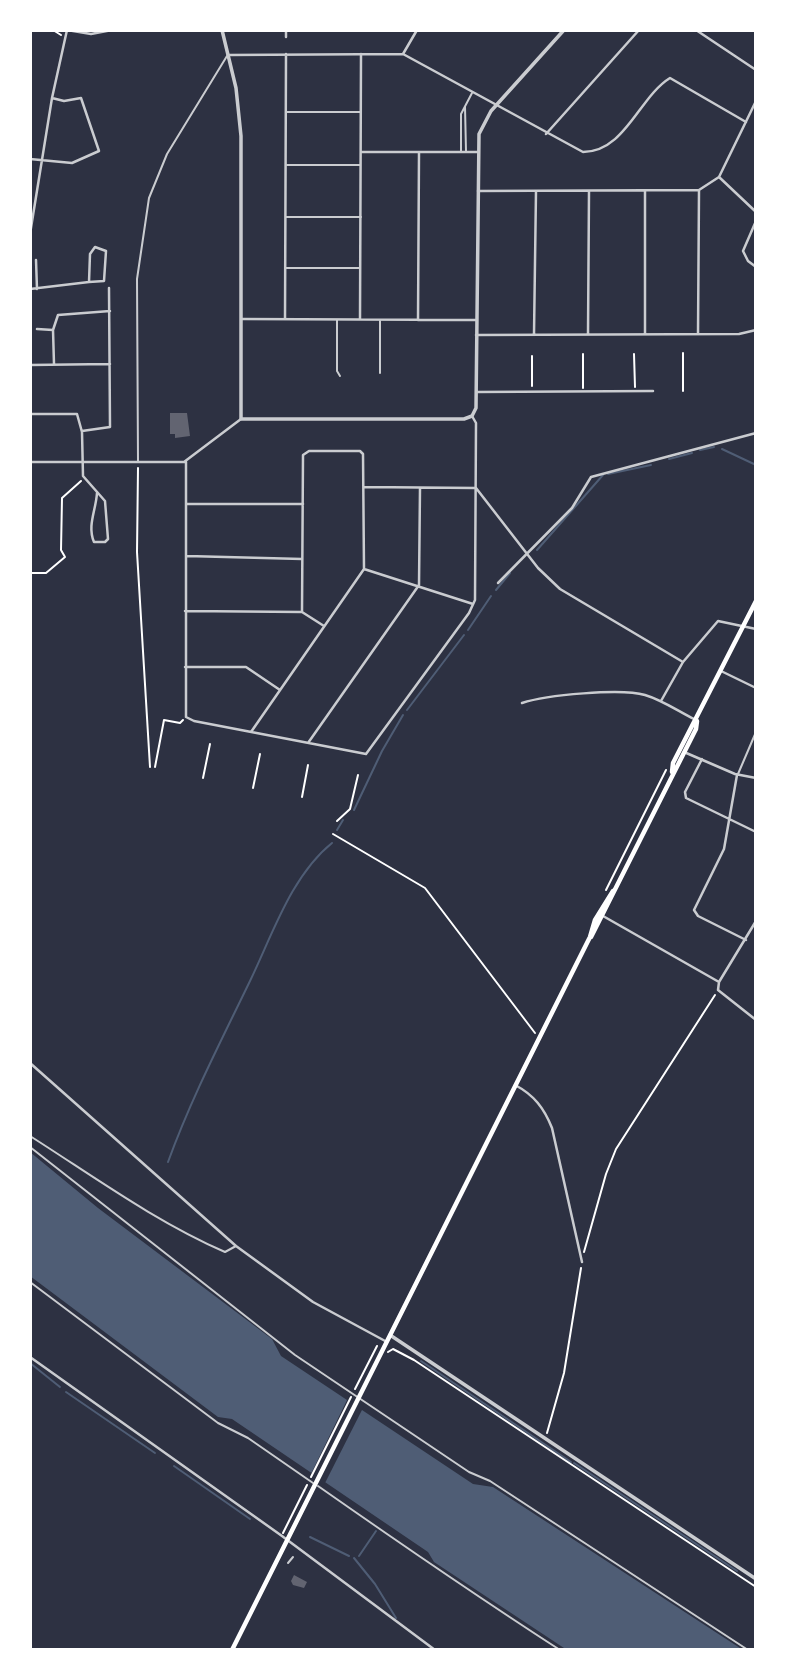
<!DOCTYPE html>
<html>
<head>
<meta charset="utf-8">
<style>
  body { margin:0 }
  #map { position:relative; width:786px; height:1680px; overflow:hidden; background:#2d3142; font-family:"Zilla Slab",serif }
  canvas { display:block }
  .frame { position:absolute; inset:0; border:32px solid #fff; pointer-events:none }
</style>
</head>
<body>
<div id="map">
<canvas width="786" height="1680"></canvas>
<div class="frame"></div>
</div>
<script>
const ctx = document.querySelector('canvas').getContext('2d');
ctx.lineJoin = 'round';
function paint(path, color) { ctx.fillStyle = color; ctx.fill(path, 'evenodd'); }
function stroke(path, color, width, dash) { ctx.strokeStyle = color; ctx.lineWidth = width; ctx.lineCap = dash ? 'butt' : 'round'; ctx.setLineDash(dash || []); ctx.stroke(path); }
paint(new Path2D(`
  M30 1152 98 1208 272 1339 281 1356 473 1484 493 1487 743 1650H567L434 1562 428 1552 232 1419 218 1417 30 1276Z`), '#4f5d75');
paint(new Path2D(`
  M349 1396 364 1406 324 1485 310 1476Z`), '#2d3142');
stroke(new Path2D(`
  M722 449 756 465
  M700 450 714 447
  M669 459 692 453
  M608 474 651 465
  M537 550 603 475
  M496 590 510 573
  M468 630 491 596
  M407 710 464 635
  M354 810 382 751 403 715
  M337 830 343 820
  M168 1162C191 1099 221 1041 250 981 272 936 291 876 332 843
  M421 1361 571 1462
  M30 1363 60 1387
  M66 1392 155 1453
  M574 1463 737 1571
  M174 1466 250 1519
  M310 1537 349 1556
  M359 1556 376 1531
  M354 1558 375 1584 396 1618`), '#4f5d75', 2);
paint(new Path2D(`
  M170 413H187L190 436 175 438V434H170Z
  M294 1575 307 1582 304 1588 293 1585 291 1581Z`), '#626471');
stroke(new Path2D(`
  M53 30 61 35
  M683 353V391
  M583 354V388
  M634 354 635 387
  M532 356V386
  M138 468 137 552 150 767
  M30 573H46L65 557 61 550 62 498 81 481
  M155 767 164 720 180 723 183 720
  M203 778 210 744
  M253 788 260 754
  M302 797 308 765
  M337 821 350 809 358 775
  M333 834 425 888 535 1033
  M606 890 666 770
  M584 1252 606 1174 616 1149 715 995
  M388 1352 393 1349 414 1360 756 1587
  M355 1389 377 1346
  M547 1433 564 1373 581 1268
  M311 1477 351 1397
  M283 1533 307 1485`), '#fff', 2);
stroke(new Path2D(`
  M465 107 466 151
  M461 152V114L472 93
  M337 320V371L340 376
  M380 321V373
  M30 1136C93 1176 156 1222 225 1252L236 1246
  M30 1147 295 1355 469 1472 490 1481 748 1650
  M30 1282 218 1423 248 1438 313 1483
  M318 1486C398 1542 478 1597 560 1650`), '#caccd0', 2);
stroke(new Path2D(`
  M287 112H360
  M287 165H360
  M286 217H361
  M286 268H360
  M138 462 137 279 149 198 167 154 227 56
  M738 774 756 732
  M288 1563 293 1557`), '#caccd0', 2);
stroke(new Path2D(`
  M67 30 91 34 112 30
  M470 30H479
  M696 30 756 70
  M286 37V30
  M403 54 417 30
  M228 55 403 54 583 152C625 152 639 97 670 78L746 122
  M756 101 719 177 756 212
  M546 134 639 30
  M361 152H477
  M30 159 72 163 99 151 81 98 64 101 52 98
  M478 191 699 190 719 177
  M756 221 743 251 748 261 756 267
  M30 234 52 98 67 30
  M95 247 106 251 104 281 89 282 90 254Z
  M36 260 37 289
  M30 289 89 282
  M242 319 476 320
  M285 319 286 54
  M360 319 361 54
  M418 320 419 153
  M37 329 53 330 54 364
  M53 330 58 315 110 311
  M534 334 536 191
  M588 334 589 191
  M645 334V191
  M698 334 699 190
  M476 335 739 334 756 330
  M30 365 110 364
  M477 392 653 391
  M30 414H77L82 432 83 476 105 501 108 539 105 542H94C87 526 96 510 97 493
  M82 431 110 427 109 288
  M30 462H184L241 419
  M186 462V717L194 721 366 754 469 613 475 600 476 423 472 416
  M364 487 476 488 538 568 560 589 683 662
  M187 504H303
  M30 528V547
  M187 556 302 559
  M364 569 473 604
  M498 583 572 508 591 477 756 433
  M185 611 302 612 324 626
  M185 667H246L280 690
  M721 671 756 688
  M661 701 683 662 718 621 756 629
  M522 703C546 695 621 688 645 695 662 700 678 711 694 719
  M251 732 364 569 363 454 360 451H309L303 455 302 612
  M308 743 419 585 420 488
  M684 752 735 774 756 778
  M702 759 685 792 686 798 756 832
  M737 775 724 849 694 910 698 916 746 940
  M603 916 719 982
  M719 982 756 921
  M719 982 718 990 756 1020
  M30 1063 236 1246 313 1302 387 1342
  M515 1085C534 1095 544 1108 552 1128L582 1262
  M30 1357 282 1536 435 1650`), '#caccd0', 2.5);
stroke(new Path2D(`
  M222 30 236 88 241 136V419H464L472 416 476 408 479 134 491 111 564 30
  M390 1335 756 1579`), '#caccd0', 3.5);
stroke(new Path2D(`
  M672 772 673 763 756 601
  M591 937 696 729 697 721
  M232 1650 590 937 595 920 613 891`), '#fff', 4.5);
</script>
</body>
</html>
